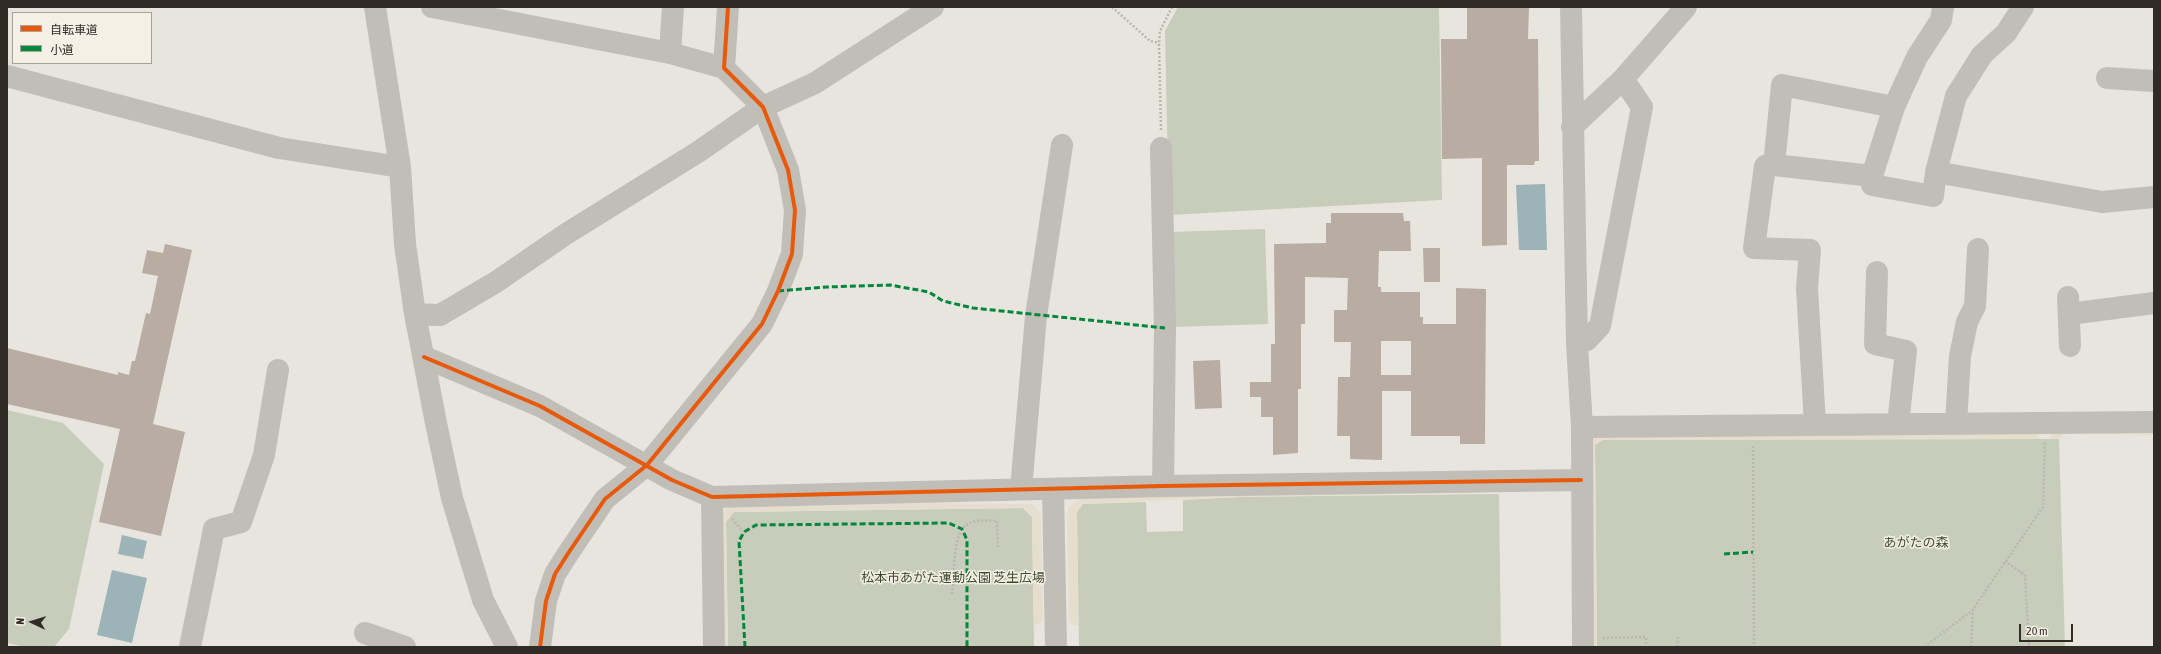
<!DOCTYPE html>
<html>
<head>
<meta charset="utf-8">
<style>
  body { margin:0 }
  #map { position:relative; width:2161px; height:654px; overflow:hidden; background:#e8e5de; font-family:"Asap Condensed","Noto Sans JP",sans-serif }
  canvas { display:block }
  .frame { position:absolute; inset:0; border:8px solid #312b26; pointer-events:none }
  .legend { position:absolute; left:12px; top:12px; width:140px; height:52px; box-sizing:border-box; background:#f5f0e5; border:1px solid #a7a199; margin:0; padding:5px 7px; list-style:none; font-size:12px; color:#312b26 }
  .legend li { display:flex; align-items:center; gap:8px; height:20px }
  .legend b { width:20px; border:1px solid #a7a199 }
  .north { position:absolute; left:12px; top:602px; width:40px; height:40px; -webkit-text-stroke:3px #f5f0e5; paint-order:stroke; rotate:274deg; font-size:11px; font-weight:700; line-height:16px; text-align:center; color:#312b26 }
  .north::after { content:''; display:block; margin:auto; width:14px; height:18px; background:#312b26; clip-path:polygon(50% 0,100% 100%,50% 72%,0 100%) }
  .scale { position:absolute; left:2019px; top:624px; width:54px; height:18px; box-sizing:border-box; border:2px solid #312b26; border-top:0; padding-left:5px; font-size:12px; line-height:14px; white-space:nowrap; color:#312b26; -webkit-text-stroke:3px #f5f0e5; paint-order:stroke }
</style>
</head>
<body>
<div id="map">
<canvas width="2161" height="654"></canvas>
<div class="frame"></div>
<ul class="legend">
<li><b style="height:5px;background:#e8590c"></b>自転車道</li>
<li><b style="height:5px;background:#00873e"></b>小道</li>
</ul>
<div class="north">N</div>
<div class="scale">20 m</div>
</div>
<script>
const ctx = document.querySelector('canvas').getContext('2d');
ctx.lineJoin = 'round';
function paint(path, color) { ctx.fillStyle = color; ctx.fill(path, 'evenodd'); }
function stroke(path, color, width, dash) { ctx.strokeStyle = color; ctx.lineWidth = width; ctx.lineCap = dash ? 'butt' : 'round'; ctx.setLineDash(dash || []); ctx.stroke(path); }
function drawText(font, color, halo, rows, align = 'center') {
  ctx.font = font + ' "Asap Condensed","Noto Sans JP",sans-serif'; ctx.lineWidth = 3; ctx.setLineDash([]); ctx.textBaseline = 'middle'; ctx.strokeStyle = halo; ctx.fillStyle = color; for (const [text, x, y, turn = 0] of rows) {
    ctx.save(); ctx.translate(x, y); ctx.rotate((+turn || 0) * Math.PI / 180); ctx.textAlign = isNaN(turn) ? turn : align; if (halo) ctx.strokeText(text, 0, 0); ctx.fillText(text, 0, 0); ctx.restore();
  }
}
paint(new Path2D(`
  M1178 7H1439L1442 200 1169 215 1165 31Z
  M1265 229 1268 324 1172 327 1169 232Z
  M7 410 63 423 104 464 69 629 54 647H25L7 643Z
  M2059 439 2065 647H1597L1595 444 1603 440Z
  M1499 494 1501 647H1079L1077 512 1083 504 1146 502 1147 532 1183 531V500L1240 497Z
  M1023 508 1032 517 1034 647H728L726 522 734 512Z`), '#c7cdba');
paint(new Path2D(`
  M2154 427V435L2065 434 2059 439H2049L2053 431Z
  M2039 433V439L1603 440 1595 445 1597 647H1592L1590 437Z
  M1474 487 1478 493 1240 497 1083 504 1077 512 1078 625H1074L1069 621 1067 513 1069 507 1080 499Z
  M870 503 1032 504 1041 515 1043 621 1034 626 1032 517 1023 508 734 512 726 522 728 647H722L723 513 728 507Z`), '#e5decf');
paint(new Path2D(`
  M1545 184 1547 250H1519L1516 185Z
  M122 535 147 541 143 559 118 554Z
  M112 570 147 578 132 643 97 635Z`), '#9cb4b7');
paint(new Path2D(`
  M1467 7H1529L1528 39H1538L1539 161H1535L1534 165H1507V245L1482 246V158L1442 159 1441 39H1467Z
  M1331 213H1403L1404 221H1410L1411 251H1379L1378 287H1381V292H1420V317H1423V324H1456V288L1486 289 1485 444H1460V436H1411V391H1382V460L1350 459V436H1337L1338 377H1350L1351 342H1334V310H1347L1348 278 1305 277V324H1301V389H1298V453L1273 455V417H1261V397H1250V382H1271V344H1275L1274 244 1326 243V223H1331ZM1381 341H1411V375H1381Z
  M165 244 192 250 153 424 185 432 161 536 99 522 120 429 7 404V348L118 375V372L129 375 132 361H135L146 313 150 314 158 276 142 273 147 250 163 253Z
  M1423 248H1440V282H1424Z
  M1220 360 1222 408 1195 409 1193 361Z`), '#b9aca2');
stroke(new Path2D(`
  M1112 7 1150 41 1159 43
  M1161 130 1159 43 1160 31 1172 7
  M1753 446 1754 647
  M732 519 744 532
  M2005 561 2025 575 2029 647
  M952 594C954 578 953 542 962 529 969 519 986 520 997 521L998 549
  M1603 638 1646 637V647
  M1677 647 1678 636
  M1924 647 1973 610
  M1971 647 1973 609 2043 507 2045 441`), '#bab6b0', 2.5, [2, 2]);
stroke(new Path2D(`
  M375 7 400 167 405 244 415 314 436 423 452 498 483 600 507 647
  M432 7 670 53 724 68
  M1571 7 1577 344 1582 427 1583 647
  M670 53 673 7
  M7 76 279 148 400 167
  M2107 78 2154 81
  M1572 127 1623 79 1686 7
  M1161 148 1165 328 1163 486
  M1774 165 1872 176 1894 107
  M1936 172 2102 202 2154 197
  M1872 176V185L1933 196 1936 172 1956 96 1982 55 2006 33 2023 7
  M1877 272 1875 344 1906 351 1898 424
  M2068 297 2070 346
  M415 314 440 315 496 282 566 234 698 152 763 107 815 83 933 7
  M2069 314 2154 303
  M1577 344 1587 340 1600 326 1642 107 1623 79
  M424 357 540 406 672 480 712 497 1163 486 1581 480
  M1815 424 1807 288 1810 250 1754 248 1765 166 1774 165 1782 85 1894 107 1917 57 1941 20 1943 7
  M1956 424 1960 356 1967 322 1975 306 1978 249
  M1582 427 2154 422
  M1021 489 1036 316 1062 145
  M1053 490 1056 647
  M712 497 714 647
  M365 633 405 647
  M190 647 214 529 241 522 264 455 278 370
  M540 647 546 601 555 574 569 552 605 499 647 465 762 324 778 291 792 254 795 210 788 170 763 107 724 68 728 7`), '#c1bdb7', 22);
stroke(new Path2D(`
  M778 291 827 287 890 285 929 292 943 301 973 308 1165 328
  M1724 554 1753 552
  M745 647 739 541 744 532 756 525 949 523 962 529 967 540V647`), '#00873e', 3, [6, 3]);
stroke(new Path2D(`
  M424 357 540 406 672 480 712 497 1163 486 1581 480
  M540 647 546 601 555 574 569 552 605 499 647 465 762 324 778 291 792 254 795 210 788 170 763 107 724 68 728 7`), '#e8590c', 4);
drawText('13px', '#3d4b2e', '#f5f0e5', [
  ["あがたの森",1916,543],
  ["松本市あがた運動公園 芝生広場",953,578]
]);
</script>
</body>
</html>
